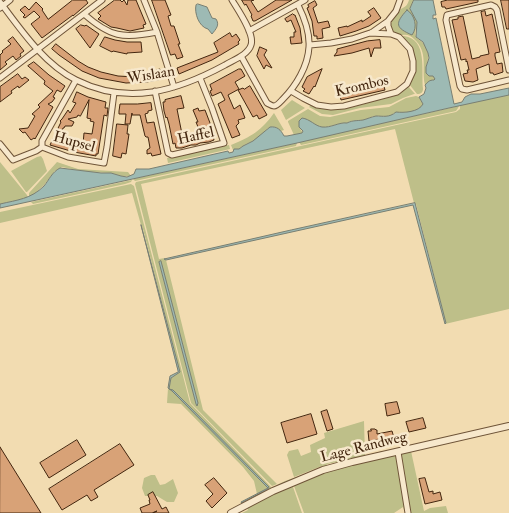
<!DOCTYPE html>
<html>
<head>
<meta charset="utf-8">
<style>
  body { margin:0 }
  canvas { display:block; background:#f2dcb1 }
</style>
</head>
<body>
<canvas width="509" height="513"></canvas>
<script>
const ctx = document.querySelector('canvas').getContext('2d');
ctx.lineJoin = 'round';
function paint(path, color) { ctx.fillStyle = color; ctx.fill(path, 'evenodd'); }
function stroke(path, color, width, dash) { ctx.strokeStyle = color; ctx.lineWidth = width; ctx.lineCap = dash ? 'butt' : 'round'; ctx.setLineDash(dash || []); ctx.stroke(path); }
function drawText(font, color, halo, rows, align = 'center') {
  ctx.font = font + ' "IM FELL Double Pica",serif'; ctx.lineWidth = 5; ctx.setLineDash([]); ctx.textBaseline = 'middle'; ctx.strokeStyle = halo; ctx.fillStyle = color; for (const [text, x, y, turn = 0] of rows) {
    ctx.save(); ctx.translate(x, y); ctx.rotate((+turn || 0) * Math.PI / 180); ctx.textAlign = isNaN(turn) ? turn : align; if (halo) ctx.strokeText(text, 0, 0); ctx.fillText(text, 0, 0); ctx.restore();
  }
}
paint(new Path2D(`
  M409 0H414C407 12 414 11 417 22 417 26 414 33 416 37 417 39 420 40 422 42 430 49 429 58 426 67L433 76 435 77V80L427 83 425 85C421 69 429 52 414 39 409 34 405 34 399 36 388 29 389 25 396 15 397 13 399 10 401 9 406 6 407 6 409 0Z
  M404 36C428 39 421 71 423 89 423 92 421 94 417 94L409 84C419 66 417 51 401 37Z
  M408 86 415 94H414L403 98 391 104 360 108 333 115 322 114 309 107 311 105 336 109 353 107 394 96 402 91Z
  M509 95V309L445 324 446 323 416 204 414 203 395 129 141 184 159 259 165 258 166 260 203 410 277 484 272 486 191 403 135 184 136 182 456 112 460 109V105ZM160 261 161 262 198 403 196 404 159 262Z
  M416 96 419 97 423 104 422 107C414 113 403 112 394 113L391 116H374L364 120 351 121 347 123C338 122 331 128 322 127 315 126 309 120 302 118L299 121V127L303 133 294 135 288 122V121L308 109 320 116 330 117 361 110 389 107 406 98Z
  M292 100 305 108 286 120 281 110Z
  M459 106 458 108 456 111 301 145 299 142Z
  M274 113 284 130 281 131C278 128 275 126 270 127 266 129 264 133 261 136 254 142 245 143 239 149H235L233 150 231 145C251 137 262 130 274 113Z
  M297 143 296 146 135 181 133 179Z
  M229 145 230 149 168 163 167 158Z
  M41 156 43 159 47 171 27 192H26L11 171 37 157Z
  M0 162 27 195 28 198 0 204Z
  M57 162 78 169 128 172 131 176H121L111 173 86 172 62 167 55 171 44 185 32 196 29 197V193Z
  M132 180 131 182 125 184 33 204 31 202Z
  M131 184 134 186 190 403 271 487V489L242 504 240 502H243L269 489 217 435 268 488 257 494 254 481 243 467 181 404 167 403 168 388 169 390 171 378 180 372 143 229 141 225 132 193 0 223V212Z
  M364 421 365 456 382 451 381 453 327 464 325 468 278 486 277 485 285 481 322 468V466L294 477 287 455 289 451 298 449 301 456 311 452 310 445 325 438 324 433Z
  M411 451 424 511 430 508 446 506 448 513H409L401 454Z
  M396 455 397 456 407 513H405L403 507 394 513H304L294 486 293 487 302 513H242L248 510 247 508C271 495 295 482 321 473 345 465 371 460 396 455Z
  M151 475H155L160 485 165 484 173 479 178 493 174 502H167L157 496H145L142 488 144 478Z`), '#bebf89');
const water = new Path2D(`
  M414 0H433L436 15H433V19L436 18 454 104 462 102 465 97 471 94H480L509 88V95L449 108 297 143 0 208V204C17 200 31 199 44 186 49 180 52 172 60 168L101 173H111L121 176 127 177 134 174 136 169H149L228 151 229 153 233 152 234 149H239L243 146 253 141 270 127C277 126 281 130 284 136H287L302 133 303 131 299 127V121L302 118C310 119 315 126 322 127 331 128 339 122 347 123 353 120 357 121 363 120 367 119 371 117 376 116 383 116 389 118 396 112 404 113 419 112 423 104L419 97 424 94 426 88 425 85C428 82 429 80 434 80L435 79 433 76H429L426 73V67L429 58 428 53 423 42 416 37 417 22 410 9Z
  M198 4 207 7 212 18 216 19C220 25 216 29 212 34L208 29C199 27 194 13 196 5Z
  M407 10C415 15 418 27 412 35 396 28 394 24 407 10Z
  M415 203 446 323 445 324 413 205 166 260 164 259 291 230Z
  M141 225 180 372 171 378 169 389 173 390 269 487 268 489 243 502 242 503 241 502 268 488 172 391 168 388 170 376 178 372Z
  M161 261 198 403 197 406 196 404 159 262Z`);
paint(water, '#9dbab4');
stroke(water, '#797f72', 1);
const building = new Path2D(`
  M73 0H86L88 3 73 16V15L42 38 31 24 40 17 34 11 25 18 23 17 25 15 20 10 25 6 29 10 36 2 43 9 42 10 48 19Z
  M115 0H120L122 2 124 0 127 5 128 0H136L146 24 143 25 144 28 130 31 117 28 111 27 98 19 101 16 98 13Z
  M152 0H165L171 15 168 16 171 26H174L180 44H178L183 57 177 59 175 54 171 55Z
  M242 0H254L251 1 258 12 276 0H292L255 21H253L251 16 252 15 246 4 245 5Z
  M448 0H478V2L446 9 445 7H442L441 2Z
  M501 0H509V29H507Z
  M315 1 317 5 313 8 318 23 328 21 330 27 322 29 323 38 317 39V36H314L312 21 307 8 309 7 308 5Z
  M374 8 381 18 369 26 356 31 340 36 338 28 347 26V27L362 20V22L371 16 368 12Z
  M485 11 486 16 492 14 500 52 495 53V56L497 64 502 63 503 72 494 75 493 73H490L489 64 476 69 478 80 473 82 465 81 463 74 468 73 467 70H469L467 61 466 62V59L461 60 452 20 458 19V17L463 16 472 59 480 57V56L489 54 481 12Z
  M293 14 294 15H295L300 28 302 43 291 44 290 37H294V32H296L291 20 287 22 285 19Z
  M81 25 85 26 86 25 99 34 90 48 76 29Z
  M230 33 232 37 236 34 240 40 238 42 239 44 212 60 179 74 177 68 218 52 214 43Z
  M13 37 24 51 20 54 21 56 16 60 13 56 5 62 7 64 0 70V55L3 52 2 51 11 44 8 41Z
  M105 37 115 40 127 42H141L142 52 127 53V54L113 51 112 52 100 46Z
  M380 40 381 48H374L371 57 369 48 352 53 334 56 337 52V49L367 41Z
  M56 44 78 61 88 67 101 72 118 76 135 77 157 73 156 70 160 69 162 79 147 82 126 83 99 78 82 71 59 55 52 49Z
  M260 47 267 50 264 55 272 68 266 65 264 69 257 56Z
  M34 62 49 75 65 86 61 92 57 90 53 97 55 98 52 102 48 104 53 107 35 139 34 138 31 140 25 132 23 133 19 129 28 128 35 116 32 114 40 107 38 105 53 91 44 84 45 81 28 66Z
  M239 69H241L245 76 235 82 239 89 228 95 234 109 240 105 245 118 238 120 239 123 236 126 240 135 232 138 218 104 225 100 221 92 212 96 210 91 212 90 210 85Z
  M322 69 315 87 314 86 309 94 303 91 305 89 302 87 307 77Z
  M18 74 22 79 25 77 29 80 19 88 18 86 11 91 12 93 0 102V87Z
  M382 79 385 90 341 100 339 90 343 91 342 89 350 87V90L358 89 361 88 368 81 369 86 378 83 377 81Z
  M250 86 267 115 259 119 257 115 253 117 238 90 243 88 244 89Z
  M77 92 88 97 106 102 105 108H108L107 116 104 115 98 154H96V156L74 152 50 145 61 122 60 121 62 119 68 110 70 113 76 103 73 102ZM89 100 87 118 91 119 90 121 94 122 92 134 84 133 83 144 69 140 66 138 59 137 63 128H64L65 126H72L74 122 68 119 77 117 78 115 80 116Z
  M181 96 184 108 177 109 182 134 187 133 190 134 200 132 196 122H198L193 110 198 108 199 111 205 110 210 123 214 140 209 142 200 143 196 145H191L182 148H176L175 143 173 144 169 124 167 117 166 118 164 111 163 102H165V100Z
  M151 103 152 110 148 111V113L145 114 147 123 154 122 161 154 152 156 151 153 147 154V150L150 148 149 142 148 137H146L145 136 140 115H132V113L130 124H125L126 114H119V111L120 104H137Z
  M117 124 128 125 127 134H129L126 154 122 153 121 158 113 156Z
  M397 402 400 413 387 416 385 404Z
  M327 410 333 429 327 431 321 412Z
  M311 414 317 434 287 443 281 423Z
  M423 418 426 428 409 432 406 422Z
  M371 429H375L376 430H377V434L392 431 394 438 369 441 368 431H371Z
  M77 440 86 455 49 478 40 463Z
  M120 444 134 465 94 490 98 497 91 501 87 495 62 510 49 489Z
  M0 447 41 513H0Z
  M214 478 227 493 212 508 206 501 213 494 205 485Z
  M425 478 429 492 433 491V494L440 492 442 500 425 504 419 479Z
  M153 492 162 509 166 507 169 513H153L157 511 152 513H142L140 508 150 504 149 500H150L148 495Z`);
paint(building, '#d8a277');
stroke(building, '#43260f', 1);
const minor = new Path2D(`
  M144 0 157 32 174 87
  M0 2C21 30 44 64 76 80 128 106 177 91 225 65 233 60 248 55 251 45 255 34 238 10 232 0
  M0 8 10 0
  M84 14C110 37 123 39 157 32
  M249 31 305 0
  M371 33 388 21
  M391 34 388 26V21L396 11 400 0
  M241 56 267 103C269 104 272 106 274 106 277 106 281 101 283 99 296 86 308 66 309 47 310 33 304 17 298 5
  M509 70 497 10 495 7 491 5 447 15 446 20 460 86 462 89 467 90 509 80
  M0 78 102 0
  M155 91 168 153 172 155 224 143 212 108 200 78
  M291 91 303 98 317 105 331 107 344 106 397 92 407 84 413 71V61L410 49 399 37 391 34 370 33 352 39 331 43 310 45
  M0 144 13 160 36 151 42 147
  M42 147 68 157 104 163 107 147 114 93
  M42 147V141L76 80
  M398 452 408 513`);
const tertiary = new Path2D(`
  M231 513 273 491 323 470 352 462 509 426`);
stroke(minor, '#6f5438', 7);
stroke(tertiary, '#6f5438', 8);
stroke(minor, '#f7e8cc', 5);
stroke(tertiary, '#f7e8cc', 6);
drawText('15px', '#43260f', '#f7e8cc', [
  ["Wislaan",151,76,-9],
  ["Krombos",362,87,-13],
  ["Haffel",196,137,-13],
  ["Hupsel",74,143,15],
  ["Lage Randweg",364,448,-14]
]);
</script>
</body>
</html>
